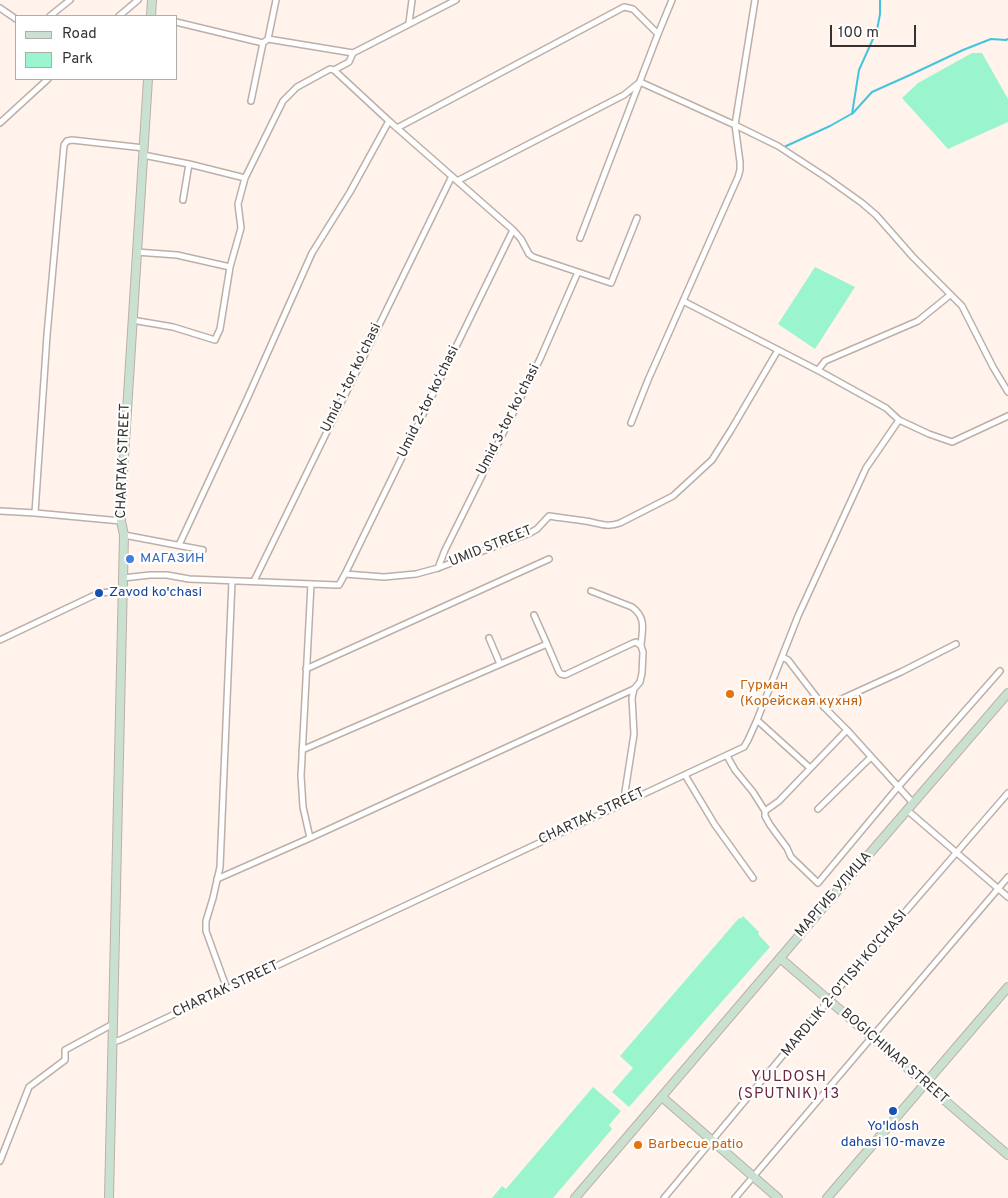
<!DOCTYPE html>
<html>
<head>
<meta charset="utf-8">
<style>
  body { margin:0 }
  #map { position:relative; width:1008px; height:1198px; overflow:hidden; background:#fff3ec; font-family:Overpass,sans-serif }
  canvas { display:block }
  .legend { position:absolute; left:15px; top:15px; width:162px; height:65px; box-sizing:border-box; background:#fff; border:1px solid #afadac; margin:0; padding:6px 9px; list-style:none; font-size:15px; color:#37322f }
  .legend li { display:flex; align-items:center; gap:10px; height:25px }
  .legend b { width:25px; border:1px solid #afadac }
  .scale { position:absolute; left:830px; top:25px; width:86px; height:22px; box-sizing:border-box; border:2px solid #37322f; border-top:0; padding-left:6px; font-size:15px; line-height:18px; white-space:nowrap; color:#37322f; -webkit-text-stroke:4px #fff; paint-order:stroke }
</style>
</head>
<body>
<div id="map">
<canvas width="1008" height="1198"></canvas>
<ul class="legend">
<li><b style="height:6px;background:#cae1d1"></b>Road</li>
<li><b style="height:14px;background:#9af5ce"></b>Park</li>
</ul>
<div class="scale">100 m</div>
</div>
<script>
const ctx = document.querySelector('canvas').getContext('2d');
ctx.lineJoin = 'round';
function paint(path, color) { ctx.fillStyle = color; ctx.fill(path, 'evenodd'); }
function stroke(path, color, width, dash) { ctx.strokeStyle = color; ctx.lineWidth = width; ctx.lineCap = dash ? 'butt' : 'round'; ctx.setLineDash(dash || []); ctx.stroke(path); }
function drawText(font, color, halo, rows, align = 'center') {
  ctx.font = font + ' Overpass,sans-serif'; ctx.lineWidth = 4.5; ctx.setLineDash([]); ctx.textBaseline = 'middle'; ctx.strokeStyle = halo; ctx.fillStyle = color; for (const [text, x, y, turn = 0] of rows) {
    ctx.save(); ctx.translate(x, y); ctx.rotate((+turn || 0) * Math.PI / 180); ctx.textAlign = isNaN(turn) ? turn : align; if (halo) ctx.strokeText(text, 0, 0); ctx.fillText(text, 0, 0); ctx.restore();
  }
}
paint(new Path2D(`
  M972 53H982L1008 99V122L948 149 902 98 918 83Z
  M815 267 855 287 815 349 778 324Z
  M743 916 759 932 758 934 770 947 629 1107 612 1092 633 1068 620 1056 739 918 740 919Z
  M593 1087 621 1111 609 1125 612 1129 553 1198H492L502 1186 506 1189Z`), '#9af5ce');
stroke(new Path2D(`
  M852 114 859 70 877 30 880 14V0
  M784 147 830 126 853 113 872 92 910 75 963 50 991 39 1006 40 1008 39`), '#43c5dd', 2);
const street = new Path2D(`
  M0 8 16 19
  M50 16 70 0
  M119 16 138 0
  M176 22 263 43 268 39 353 53
  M409 23 412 0
  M268 39 276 0
  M334 70 389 121 513 230 521 239 529 254 533 257 611 283 637 218
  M251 101 263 43
  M0 123 48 79
  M397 128 624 7 633 9 658 34
  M143 155 189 164 245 178
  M457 181 624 95 640 82 735 125 778 146 827 178 862 203 876 215 913 257 962 306 993 367 1008 392
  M183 200 189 164
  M580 238 658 34 672 0
  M136 252 177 255 230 267
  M683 301 821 372 886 408 899 420 929 434 952 442 1008 416
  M132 320 173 327 215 340 220 329 230 267 241 228 238 204 245 178 283 101 297 87 330 69 334 70 349 62 353 53 456 0
  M818 370 825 361 918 321 950 295
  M631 423 648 380 738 177 740 170V162L735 125 755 0
  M0 511 35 513 121 521
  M35 513 47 335 64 145 67 141 72 140 144 148
  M124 535 203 550
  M179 545 247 399 312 253 350 192 389 121
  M438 568 445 550 540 359 578 272
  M345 574 513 230
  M123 578 150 575H167L189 579 337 585H339L345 574 384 577 416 574 438 568 530 533 537 529 549 516C561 518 573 519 585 521 599 523 606 528 620 523L673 496 712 460 731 430 778 350
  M254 581 452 176
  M591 591 632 607C647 618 642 630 641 646
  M534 615 547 644
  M489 638 500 664
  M0 640 99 593 123 591
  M782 657 788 660 824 707 847 730 913 803
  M306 669 549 559
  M824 707 901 672 956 644
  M757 720 810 768
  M302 750 547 644 559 672 561 674 565 675 633 643 636 642 641 646 643 652 642 673 640 682 634 689 632 698 634 734 625 792 627 801
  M727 756 735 770 753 792 765 811V816L770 825 787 848 791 857 818 883 898 787 1000 671
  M685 775 715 825 753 878
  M818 809 871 757
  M907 810 1008 897
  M765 811 779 801 847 730
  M310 838 303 807 301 776 311 584
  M217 879 310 838 634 689
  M227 989 206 931V921L213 898 220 867 232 581
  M113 1042 120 1040 227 989 744 747 748 740 757 720 798 616 866 468 899 420
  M0 1161 29 1087 65 1060V1050L113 1024
  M664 1198 828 1001 1008 793
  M735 1198 1008 877`);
const secondary = new Path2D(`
  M151 16 152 0
  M780 958 1008 1155
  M662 1097 778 1198
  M109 1198 124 535 121 521V505L148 79
  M575 1198 833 896 1008 693
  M827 1198 1008 987`);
stroke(street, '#bbb0a9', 8);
stroke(secondary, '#bbb0a9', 10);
stroke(street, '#fff', 5);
stroke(secondary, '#cae1d1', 8);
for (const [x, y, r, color] of [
  [130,559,5,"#3f7fe0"],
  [99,593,5,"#1a4fb4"],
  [730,694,5,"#e8710a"],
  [893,1111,5,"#1a4fb4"],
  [638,1145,5,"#e8710a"]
]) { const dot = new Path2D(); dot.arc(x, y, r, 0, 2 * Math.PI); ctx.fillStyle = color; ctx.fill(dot); stroke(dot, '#fff', 2); }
drawText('14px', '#37322f', '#fff', [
  ["Umid 1-tor koʻchasi",352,378,-64],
  ["Umid 2-tor koʻchasi",429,402,-64],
  ["Umid 3-tor koʻchasi",509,420,-63],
  ["CHARTAK STREET",124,461,-88],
  ["UMID STREET",491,547,-22],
  ["CHARTAK STREET",592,817,-25],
  ["МАРГИБ УЛИЦА",834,895,-49],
  ["MARDLIK 2-O'TISH KO'CHASI",845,984,-50],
  ["CHARTAK STREET",226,990,-25],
  ["BOGICHINAR STREET",894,1057,41]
]);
drawText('14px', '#366cbe', '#fff', [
  ["МАГАЗИН",140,559]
], 'left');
drawText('14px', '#164399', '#fff', [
  ["Zavod ko'chasi",109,593],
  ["Yo'ldosh",893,1127,"center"],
  ["dahasi 10-mavze",893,1143,"center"]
], 'left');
drawText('14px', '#c56008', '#fff', [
  ["Гурман",740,686],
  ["(Корейская кухня)",740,702],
  ["Barbecue patio",648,1145]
], 'left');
ctx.letterSpacing = '1px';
drawText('15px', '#6b273e', '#fff', [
  ["YULDOSH",789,1078],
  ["(SPUTNIK) 13",789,1095]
]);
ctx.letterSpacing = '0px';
</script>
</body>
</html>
